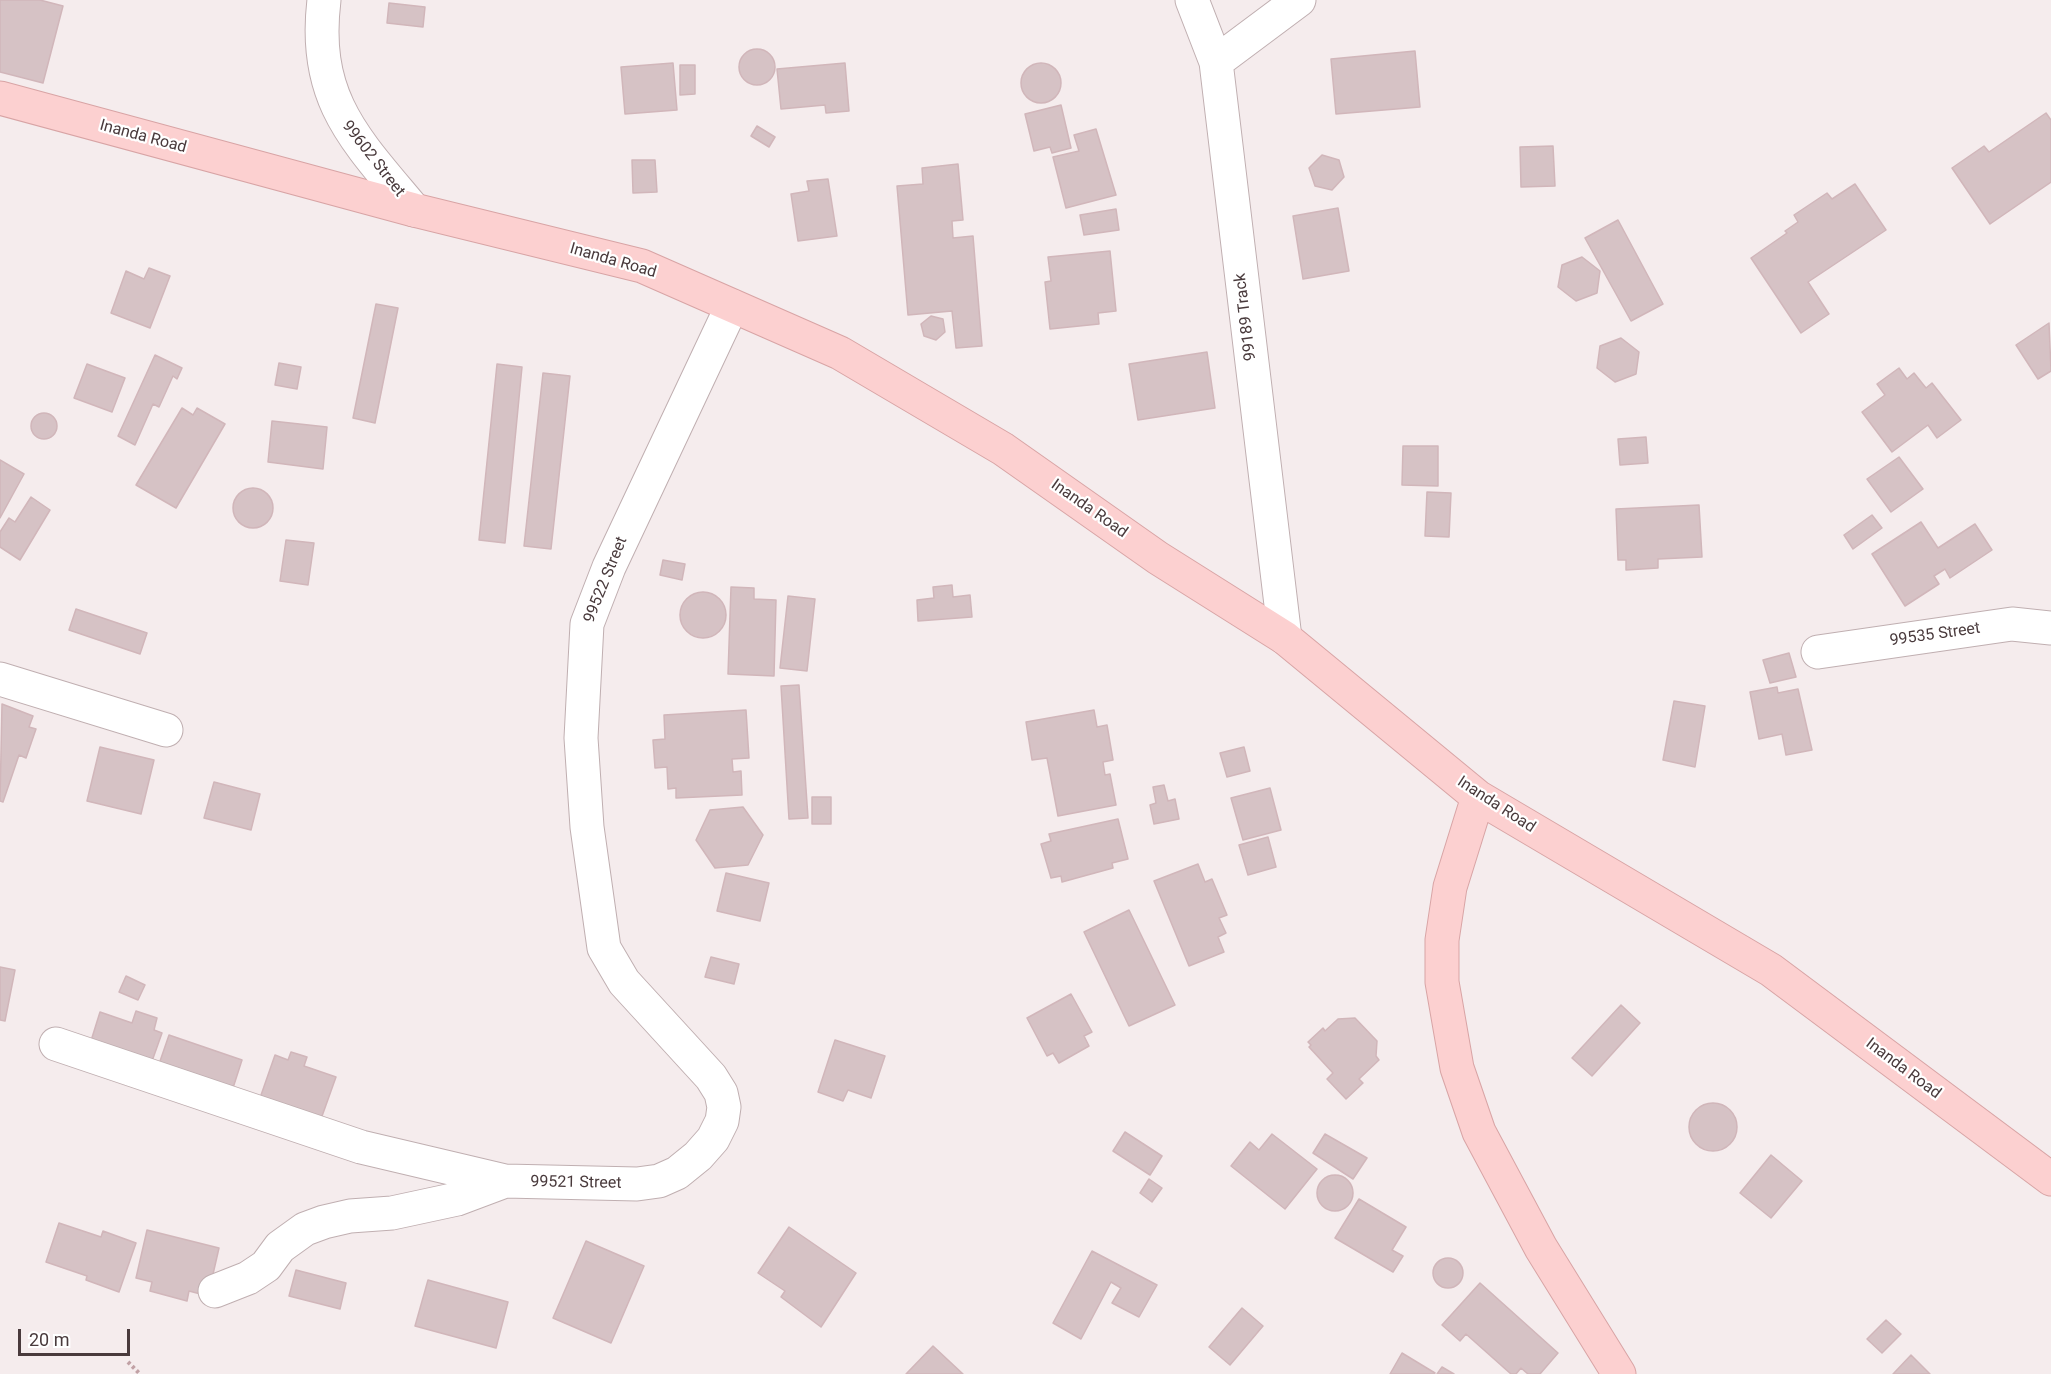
<!DOCTYPE html>
<html>
<head>
<meta charset="utf-8">
<style>
  body { margin:0 }
  #map { position:relative; width:2051px; height:1374px; overflow:hidden; background:#f5eced; font-family:Roboto,sans-serif }
  canvas { display:block }
  .scale { position:absolute; left:18px; top:1329px; width:112px; height:27px; box-sizing:border-box; border:3px solid #493a3c; border-top:0; padding-left:8px; font-size:18px; line-height:21px; white-space:nowrap; color:#493a3c; -webkit-text-stroke:4px #fff; paint-order:stroke }
</style>
</head>
<body>
<div id="map">
<canvas width="2051" height="1374"></canvas>
<div class="scale">20 m</div>
</div>
<script>
const ctx = document.querySelector('canvas').getContext('2d');
ctx.lineJoin = 'round';
function paint(path, color) { ctx.fillStyle = color; ctx.fill(path, 'evenodd'); }
function stroke(path, color, width, dash) { ctx.strokeStyle = color; ctx.lineWidth = width; ctx.lineCap = dash ? 'butt' : 'round'; ctx.setLineDash(dash || []); ctx.stroke(path); }
function drawText(font, color, halo, rows, align = 'center') {
  ctx.font = font + ' Roboto,sans-serif'; ctx.lineWidth = 4.5; ctx.setLineDash([]); ctx.textBaseline = 'middle'; ctx.strokeStyle = halo; ctx.fillStyle = color; for (const [text, x, y, turn = 0] of rows) {
    ctx.save(); ctx.translate(x, y); ctx.rotate((+turn || 0) * Math.PI / 180); ctx.textAlign = isNaN(turn) ? turn : align; if (halo) ctx.strokeText(text, 0, 0); ctx.fillText(text, 0, 0); ctx.restore();
  }
}
const building = new Path2D(`
  M0 0H40L63 6 43 83 0 72Z
  M389 3 425 7 423 27 387 23Z
  M739 67a18 18 0 1 1 36 0a18 18 0 1 1-36 0Z
  M1415 51 1420 107 1336 114 1331 59Z
  M673 63 677 110 625 114 621 67Z
  M845 63 849 111 826 113 825 105 781 109 777 69Z
  M1021 83a20 20 0 1 1 40 0a20 20 0 1 1-40 0Z
  M680 65H695V94L680 95Z
  M1061 105 1071 148 1052 153 1050 147 1034 151 1025 114Z
  M2046 113 2051 120V182L1990 224 1952 168 1984 146 1989 152Z
  M757 126 775 137 769 147 751 136Z
  M1096 129 1116 195 1066 208 1053 157 1079 151 1074 135Z
  M1553 146 1555 186 1521 187 1520 147Z
  M1322 155 1339 160 1344 177 1332 190 1315 186 1309 168Z
  M632 160H655L657 192 633 193Z
  M958 164 963 220 952 221 953 238 973 236 982 346 956 348 952 311 908 315 897 186 923 184 922 168Z
  M828 179 837 236 798 241 791 194 809 191 807 181Z
  M1855 184 1886 230 1808 282 1829 314 1801 333 1751 258 1787 233 1785 231 1798 222 1794 215 1827 193 1832 199Z
  M1338 208 1349 271 1303 279 1293 216Z
  M1116 209 1119 230 1084 235 1080 215Z
  M1618 220 1663 304 1631 321 1585 238Z
  M1110 251 1116 311 1098 313 1099 324 1050 329 1045 282 1051 281 1048 257Z
  M1582 257 1600 271 1597 293 1576 301 1558 287 1562 265Z
  M149 268 170 276 150 328 111 313 126 271 144 279Z
  M376 304 398 308 375 423 353 418Z
  M931 316 943 319 945 332 936 340 924 336 921 324Z
  M2049 323 2051 371 2038 379 2016 345Z
  M1621 338 1639 352 1636 374 1615 382 1597 368 1600 346Z
  M1207 352 1215 408 1138 420 1129 364Z
  M155 355 182 368 177 379 173 376 159 407 153 404 135 445 118 436Z
  M279 363 301 367 297 389 275 385Z
  M87 364 125 378 112 412 74 398Z
  M497 364 522 367 505 543 479 540Z
  M1899 368 1907 379 1914 373 1926 388 1932 383 1961 420 1937 438 1928 425 1892 452 1862 412 1885 395 1877 384Z
  M543 373 570 376 551 549 524 546Z
  M182 408 193 415 197 408 225 424 176 508 136 485Z
  M31 426a13 13 0 1 1 26 0a13 13 0 1 1-26 0Z
  M272 421 327 427 323 469 268 462Z
  M1646 437 1648 463 1620 465 1618 439Z
  M1403 446H1438V486L1402 485Z
  M1899 457 1923 489 1891 512 1867 479Z
  M0 460 24 474 0 518Z
  M233 508a20 20 0 1 1 40 0a20 20 0 1 1-40 0Z
  M1427 492 1451 493 1449 537 1425 536Z
  M31 497 50 510 20 560 0 547V532L9 518 15 522Z
  M1699 505 1702 557 1658 559V568L1626 570V560H1618L1616 509Z
  M1872 515 1882 528 1853 549 1844 535Z
  M1921 522 1938 548 1975 524 1992 550 1950 578 1945 569 1934 576 1939 584 1905 606 1872 554Z
  M286 540 314 543 308 585 280 581Z
  M663 560 685 564 682 580 660 575Z
  M952 585 953 597 970 595 972 617 918 621 917 600 934 598 933 587Z
  M731 587 754 588V599L776 600 774 676 728 674Z
  M680 615a23 23 0 1 1 46 0a23 23 0 1 1-46 0Z
  M788 596 815 599 807 671 780 668Z
  M76 609 147 633 140 654 69 630Z
  M1789 653 1796 677 1770 683 1763 660Z
  M799 685 808 818 789 819 781 686Z
  M1777 687 1778 693 1798 689 1812 750 1786 755 1782 734 1759 739 1750 692Z
  M1674 701 1705 706 1695 767 1663 760Z
  M2 704 33 716 29 727 36 729 26 758 19 755 3 802 0 801Z
  M746 710 749 758 732 759 733 772 741 771 742 795 676 798V788L668 789 667 767 655 768 653 740 665 739 664 715Z
  M1094 710 1097 727 1107 725 1113 760 1103 762 1105 775 1110 774 1116 805 1058 816 1047 758 1032 760 1026 722Z
  M100 747 154 760 141 814 87 801Z
  M1244 747 1250 771 1227 777 1220 753Z
  M214 782 260 794 251 830 204 818Z
  M1164 785 1168 801 1175 799 1179 819 1154 824 1150 805 1156 803 1153 787Z
  M1270 788 1281 830 1243 840 1231 798Z
  M812 797H831V824H812Z
  M743 807 763 835 748 865 715 868 696 840 710 810Z
  M1118 819 1128 859 1112 863 1113 868 1062 882 1061 876 1051 878 1041 844 1051 841 1049 834Z
  M1268 837 1276 867 1248 875 1239 845Z
  M1198 864 1205 882 1212 879 1227 915 1219 918 1226 933 1218 937 1224 952 1189 966 1154 881Z
  M726 873 769 883 760 921 717 911Z
  M1129 910 1175 1005 1129 1026 1084 932Z
  M711 957 739 964 734 984 705 977Z
  M0 967 15 970 5 1021 0 1020Z
  M126 976 145 985 138 1000 119 992Z
  M1071 994 1092 1032 1084 1036 1089 1046 1059 1063 1053 1053 1047 1056 1027 1018Z
  M1621 1005 1640 1023 1592 1076 1572 1058Z
  M136 1011 157 1018 154 1030 162 1033 151 1064 90 1044 100 1012 132 1023Z
  M1355 1018 1377 1041 1376 1056 1379 1060 1359 1079 1363 1083 1346 1099 1327 1079 1333 1073 1309 1047 1311 1045 1308 1042 1323 1028 1325 1031 1338 1019Z
  M169 1035 242 1060 232 1091 158 1067Z
  M835 1040 885 1056 871 1098 848 1090 843 1101 818 1092Z
  M291 1052 307 1057 304 1066 336 1077 321 1119 260 1098 275 1055 288 1060Z
  M1689 1127a24 24 0 1 1 48 0a24 24 0 1 1-48 0Z
  M1125 1132 1162 1156 1150 1175 1113 1151Z
  M1272 1134 1317 1169 1285 1209 1231 1166 1250 1142 1259 1150Z
  M1325 1134 1367 1158 1353 1179 1313 1153Z
  M1771 1155 1802 1181 1771 1218 1740 1193Z
  M1317 1193a18 18 0 1 1 36 0a18 18 0 1 1-36 0Z
  M1149 1179 1162 1188 1152 1202 1140 1193Z
  M1359 1199 1406 1227 1392 1250 1403 1256 1393 1272 1335 1238Z
  M59 1223 101 1237 103 1231 136 1243 119 1292 86 1280 87 1276 46 1262Z
  M789 1227 856 1273 821 1327 781 1297 785 1291 758 1273Z
  M147 1230 219 1248 208 1296 189 1291 187 1301 150 1291 152 1282 136 1278Z
  M586 1241 644 1266 611 1343 553 1318Z
  M1092 1251 1157 1285 1139 1317 1112 1303 1121 1288 1111 1282 1081 1339 1053 1323Z
  M1433 1273a15 15 0 1 1 30 0a15 15 0 1 1-30 0Z
  M296 1270 346 1283 340 1309 289 1296Z
  M428 1280 508 1302 496 1348 415 1326Z
  M1480 1283 1558 1353 1540 1374H1528L1521 1368 1516 1374H1511L1466 1334 1460 1341 1442 1325Z
  M1242 1308 1263 1326 1230 1365 1209 1347Z
  M1886 1320 1901 1334 1882 1353 1867 1339Z
  M933 1346 963 1374H906Z
  M1402 1353 1435 1373 1434 1374H1390Z
  M1911 1355 1930 1374H1893Z
  M1442 1367 1454 1374H1437Z`);
paint(building, '#d6c2c5');
stroke(building, '#d1b6ba', 1.5);
const street = new Path2D(`
  M324 0C312 99 355 139 414 210
  M1192 0 1216 62 1285 638
  M1216 62 1299 0
  M1818 652 2012 624 2051 628
  M0 679 166 730
  M56 1044 361 1147 505 1181
  M215 1291 248 1278 266 1266 280 1247 305 1229 324 1222 350 1216 392 1213 457 1199 505 1181 637 1184 659 1181 677 1173 698 1156 713 1139 722 1121 724 1107 721 1093 711 1077 624 982 604 948 587 827 581 738 587 624 609 567 732 306`);
const secondary = new Path2D(`
  M0 98 414 210 642 266 840 353 1003 449 1158 558 1285 638 1478 797 1771 970 2051 1179
  M1478 797 1450 887 1442 940V982L1457 1068 1479 1132 1541 1248 1619 1374`);
stroke(street, '#c0afb1', 35);
stroke(secondary, '#d8a4a5', 35);
stroke(new Path2D(`
  M128 1362 140 1374`), '#c1a1a5', 4, [3, 3]);
stroke(street, '#fff', 33);
stroke(secondary, '#fcd0d0', 33);
drawText('16px', '#493a3c', '#fff', [
  ["Inanda Road",143,137,15],
  ["99602 Street",373,159,52],
  ["Inanda Road",613,261,16],
  ["99189 Track",1246,317,-97],
  ["Inanda Road",1089,509,35],
  ["99522 Street",606,580,-68],
  ["99535 Street",1935,635,-8],
  ["Inanda Road",1496,805,33],
  ["Inanda Road",1903,1069,37],
  ["99521 Street",576,1183,1]
]);
</script>
</body>
</html>
